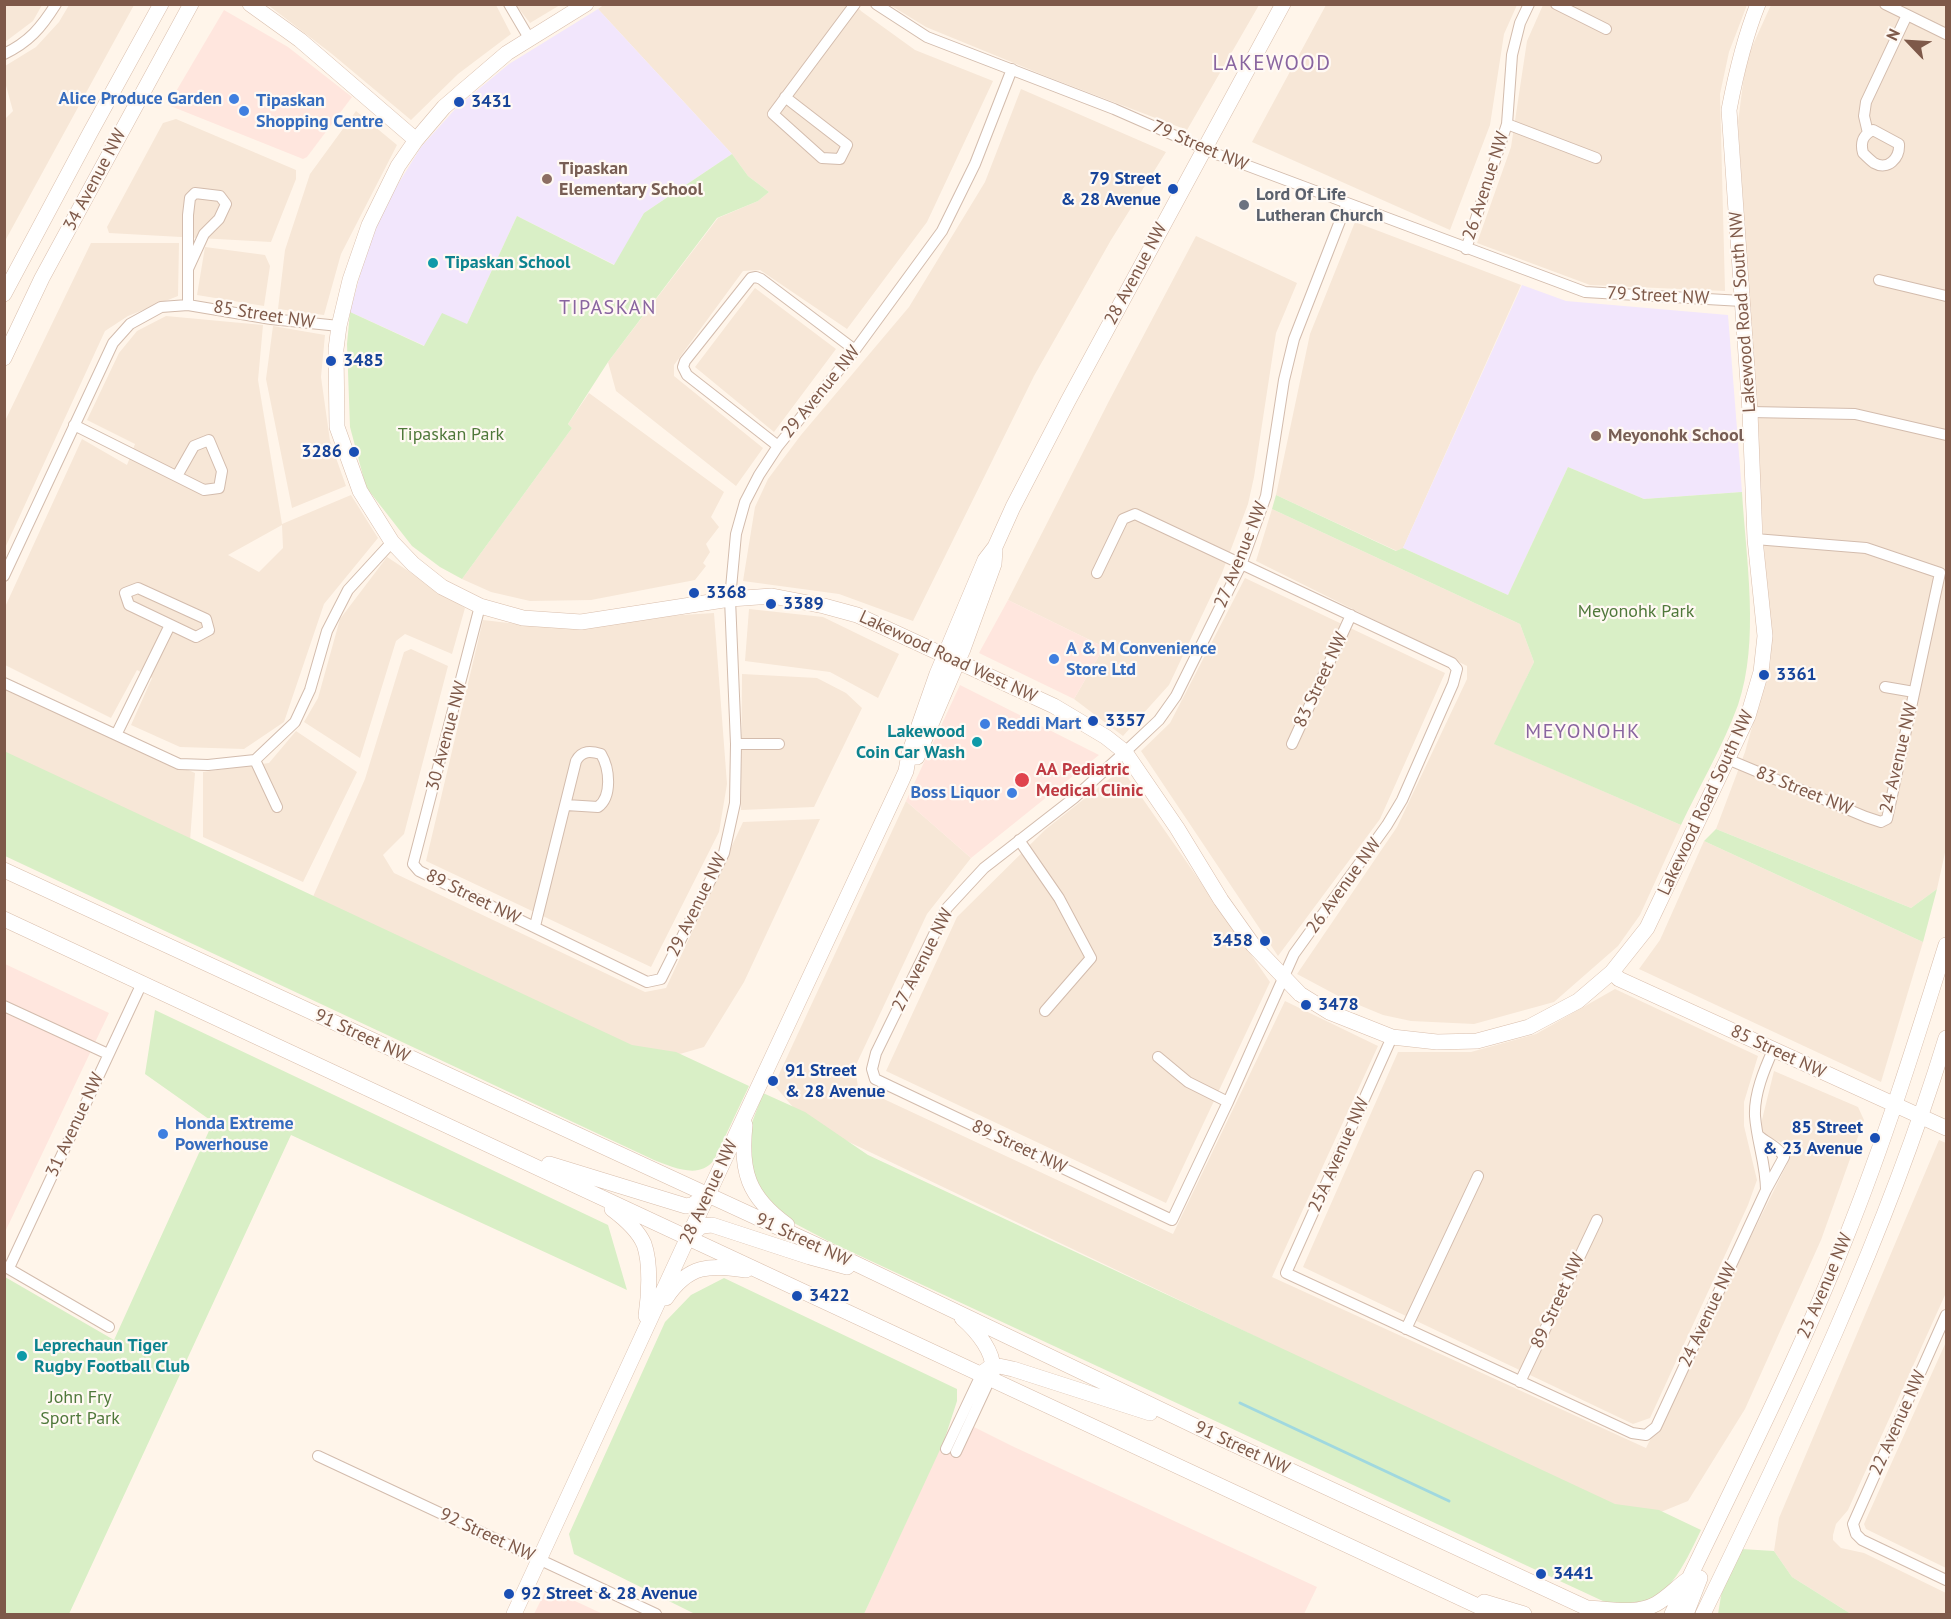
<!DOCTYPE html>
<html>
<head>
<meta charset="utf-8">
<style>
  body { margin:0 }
  #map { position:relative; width:1951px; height:1619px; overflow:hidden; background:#fff5ea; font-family:"PT Sans",sans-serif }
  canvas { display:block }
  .frame { position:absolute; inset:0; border:6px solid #7e5949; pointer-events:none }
  .north { position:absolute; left:1879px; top:12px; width:60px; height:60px; -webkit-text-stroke:4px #fff9f3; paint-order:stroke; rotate:295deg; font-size:16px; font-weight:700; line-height:24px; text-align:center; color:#7e5949 }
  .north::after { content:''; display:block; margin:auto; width:21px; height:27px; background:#7e5949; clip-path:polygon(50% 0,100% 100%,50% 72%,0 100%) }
</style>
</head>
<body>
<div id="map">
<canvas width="1951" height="1619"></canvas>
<div class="frame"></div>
<div class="north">N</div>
</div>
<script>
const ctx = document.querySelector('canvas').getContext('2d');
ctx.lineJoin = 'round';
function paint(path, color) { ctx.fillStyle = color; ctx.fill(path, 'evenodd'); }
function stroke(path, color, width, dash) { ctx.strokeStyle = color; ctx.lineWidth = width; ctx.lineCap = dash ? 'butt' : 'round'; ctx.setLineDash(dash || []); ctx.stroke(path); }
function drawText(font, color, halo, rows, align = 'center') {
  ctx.font = font + ' "PT Sans",sans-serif'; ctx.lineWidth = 4.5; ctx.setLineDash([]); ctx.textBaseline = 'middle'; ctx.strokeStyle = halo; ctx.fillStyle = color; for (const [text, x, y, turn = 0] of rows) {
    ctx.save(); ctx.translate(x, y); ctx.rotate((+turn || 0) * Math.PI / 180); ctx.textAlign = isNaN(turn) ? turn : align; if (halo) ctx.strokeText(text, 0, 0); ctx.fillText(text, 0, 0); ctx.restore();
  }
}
paint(new Path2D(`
  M5 4H42V5L33 21 5 42Z
  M605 4 856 5 861 11 915 50 993 81 927 222 847 329 760 270 743 271 674 365V376L763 448 736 486 616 391 608 362 718 218 758 201 769 192 748 176 732 154 598 9Z
  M69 5H134L5 241V119L13 111 5 82V66L36 47 59 22Z
  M268 5H496L511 34 458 74 411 120 332 54Z
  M516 5H560L530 23Z
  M890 5H1259L1187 130 1048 77 926 27Z
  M1326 5H1517L1504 34 1490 125 1450 230 1252 142Z
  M1543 5H1747L1729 52 1720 94 1725 291 1590 285 1477 243 1511 147 1527 41Z
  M1771 5H1946V848L1937 889 1911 908 1716 829 1745 752 1771 660 1738 122 1746 60Z
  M1021 89 1166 152 1111 240 1034 376 913 621 839 594 743 581 755 507 768 479 801 435 909 307 985 182Z
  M356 111 397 145 341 254 324 315 278 309 285 250 310 174Z
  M176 119 296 170V179L271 242 109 233 107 227 163 123Z
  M1355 222 1521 285 1403 548 1397 551 1276 495 1310 334Z
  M1196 236 1297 283 1276 333 1254 477 1248 504 1222 573 1169 685 1123 736 1074 699 1104 647 1008 600 1109 401Z
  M91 243H179L178 296 128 316 105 331 5 548V421Z
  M205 247 265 255 270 266 264 306 197 295Z
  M755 288 836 349 774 432 695 367Z
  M166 316 263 325 258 380 282 524 351 495 378 538 324 604 284 722 244 749 180 747 131 725 152 678 137 670 111 718 5 665V607L82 439 127 465 135 444 87 420 119 353 137 331ZM282 525 283 548 259 572 228 555Z
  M273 326 325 335 321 377 330 441 346 486 292 508 266 379Z
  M589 393 724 492 711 517 719 527 706 544 710 552 703 563 706 566 695 580 591 600 530 601 491 592 462 579 572 428 568 424Z
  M1272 509 1520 624 1534 662 1495 744 1681 825 1640 915 1618 946 1554 1002 1474 1024 1411 1021 1383 1015 1342 998 1297 974 1397 827 1467 679V666L1256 561Z
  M387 557 465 608 452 654 405 634 396 641 360 758 304 722 318 698 340 619Z
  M1245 578 1445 673 1380 819 1278 956 1141 751 1170 723Z
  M749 609 823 617 899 654 878 698 830 672 745 661Z
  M714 613 727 784 719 832 651 967 426 861 483 620 526 625Z
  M411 649 448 666 404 834 383 855 394 873 645 992 666 988 743 822 820 819 744 982 704 1047 673 1056 632 1050 312 899 365 779 404 652Z
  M742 674 817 678 846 693 862 708 814 807 741 810Z
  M5 688 195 773 190 841 5 756Z
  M296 731 357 772 303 882 203 837V772L269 763Z
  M1122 769 1270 982 1166 1203 886 1071 957 917 1046 829Z
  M906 801 971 858 927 914 855 1067 858 1087 1173 1234 1285 1001 1378 1046 1272 1277 1646 1448 1787 1164 1786 1145 1759 1132 1774 1071 1858 1107 1864 1120 1821 1240 1745 1409 1688 1501 1656 1514 1612 1507 805 1121 774 1085Z
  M1704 841 1923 942 1881 1082 1639 969 1660 940Z
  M1615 989 1758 1056 1744 1102V1126L1757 1180 1748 1205 1650 1418 1633 1424 1303 1267 1398 1052H1471L1536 1034Z
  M1939 1140 1946 1143V1279L1945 1295 1848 1510 1836 1524 1833 1535V1540L1841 1548 1864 1553 1946 1593V1614H1851L1792 1577 1774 1551 1779 1518Z
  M1946 1342V1568L1866 1529 1864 1524Z`), '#f7e7d7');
paint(new Path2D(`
  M224 10 288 47 352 97 307 157 303 159 168 105Z
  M1008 600 1104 647 1074 699 979 653Z
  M960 685 1099 755 971 858 906 801Z
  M5 964 109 1013 5 1232Z
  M954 1417 1012 1446 1317 1587 1304 1614H864Z
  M547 1588 603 1614H534Z`), '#ffe6de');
paint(new Path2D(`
  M598 9 732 154 644 213 615 265 517 216 467 324 425 346 350 312 365 257 385 205 421 147 457 107 509 64Z
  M1522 285 1566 301 1728 315 1742 492 1644 499 1568 467 1508 595 1403 548Z`), '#f2e6fc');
paint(new Path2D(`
  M732 154 748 176 769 192 758 201 717 218 608 362 568 424 572 428 462 579 440 567 412 546 366 487 350 427 347 344 350 312 424 346 442 313 467 324 517 216 614 265 644 213Z
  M1568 467 1644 499 1742 492C1746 559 1760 641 1738 705 1723 746 1700 785 1681 825L1494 744 1534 662 1520 624 1272 509 1276 495 1396 551 1403 548 1508 595Z
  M4 751 632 1045 676 1052 749 1086 714 1160C699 1180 673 1167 654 1160L5 856Z
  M1716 829 1911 908 1937 889 1923 942 1704 841Z
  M155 1010 608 1225 627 1290 291 1135 69 1614H5V1277L114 1340 213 1122 145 1074Z
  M763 1093 805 1112 868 1155 1615 1504 1659 1510 1701 1530C1680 1573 1663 1616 1605 1602L830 1242 792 1222 772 1206 753 1179 750 1128Z
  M724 1278 957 1389V1401L944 1441 864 1614H695L574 1554 569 1534 665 1322 691 1295Z
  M1741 1549 1774 1551 1792 1577 1851 1614H1718L1722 1590Z`), '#d9efc6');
stroke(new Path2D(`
  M1240 1403 1449 1501`), '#a0d8df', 3);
const street = new Path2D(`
  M509 4 529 38
  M876 4 927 37 1114 109 1219 155 1585 292 1742 301
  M1556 4 1606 29
  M1885 4 1946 34
  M4 54C29 42 41 28 56 4
  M785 97 847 145 840 159 822 158 773 114 855 4
  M1507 124 1596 158
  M1873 130 1899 144C1900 158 1888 171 1874 163 1870 160 1866 156 1863 153 1860 142 1863 135 1873 130Z
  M1868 133 1864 116 1866 102 1907 15
  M1466 249 1507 124 1512 55 1520 23 1529 4
  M1879 280 1946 296
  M188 305V215L190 198 195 193 220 196 226 204 219 219 204 234 188 269
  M1750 412 1855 414 1946 435
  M74 425 204 490 219 488 222 471 209 440 194 446 177 476
  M778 446 687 375 683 367 685 361 751 278 756 277 761 279 855 350
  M1097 573 1123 519 1135 514 1452 663 1457 669 1453 684 1402 800 1387 825 1294 954 1228 1102 1172 1220 875 1079 872 1069 876 1053 947 908 984 868 1074 798 1125 752 1159 720 1176 696 1241 565 1266 496 1284 380 1294 339 1347 203
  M4 576 113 343 130 324 161 307 188 305 271 319 339 326
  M138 588 206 619 209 630 196 637 129 605 125 593Z
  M480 606 413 864 419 871 647 982 661 979 724 853 735 803 736 744 730 599 736 534 745 502 759 475 778 446 855 350 942 231 975 164 1012 69
  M4 683 179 764 208 765 255 760 295 722 310 690 327 631 348 590 392 542
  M1885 687 1914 692
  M117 733 170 625
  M736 744H779
  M1292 744 1351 615
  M1727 759 1866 817 1881 822 1887 819 1940 573 1866 548 1755 539
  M255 760 277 807
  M1019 840 1059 898 1091 958 1045 1011
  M535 926 576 761C582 750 591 751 601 754 610 769 612 797 598 807L566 805
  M4 1006 108 1054
  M1392 1037 1286 1273 1632 1433 1646 1435 1656 1427 1766 1190C1766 1165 1757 1142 1755 1116 1754 1094 1764 1070 1773 1050
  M1158 1057 1188 1082 1228 1102
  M1758 1135C1766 1143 1778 1146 1784 1157L1766 1190
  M4 1266 109 1327
  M9 1268 142 983
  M1946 1315 1853 1524 1856 1534 1862 1540 1946 1580
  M1406 1329 1478 1176
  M1520 1382 1597 1220
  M946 1449 981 1375
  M956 1452 990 1379
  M318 1456 656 1614`);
const secondary = new Path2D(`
  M250 4 300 40 416 140
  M586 4 507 53 444 107 416 140 398 166 369 225 350 280 339 326 336 349 337 427 360 491 392 542 413 564 442 587 480 606 523 618 581 622 730 599 772 596 824 606 857 615 1054 706 1106 737 1125 752 1177 828 1221 900 1253 945 1300 994 1329 1012 1392 1037 1437 1042 1477 1041 1529 1027 1578 1001 1612 972 1647 928 1748 716 1761 672 1765 636 1755 539 1750 412 1729 110C1736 73 1744 39 1758 4
  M4 294 90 133 161 4
  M4 358 42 278 191 4
  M917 757 963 649 994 564 995 550
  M4 870 823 1248 1218 1437 1600 1614
  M4 919 1495 1614
  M1612 972 1619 979 1946 1128
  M745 1125C740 1171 748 1197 787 1225
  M549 1164 686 1206 692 1205 707 1195
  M612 1209C624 1218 638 1230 644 1244 651 1263 649 1296 646 1316
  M689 1236 702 1226 712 1225 810 1257 847 1267
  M666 1298C689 1264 709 1265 746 1270
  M962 1318C976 1330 997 1354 992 1374
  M981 1375C992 1362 998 1366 1013 1369L1150 1413
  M1484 1602 1524 1614
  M1588 1608C1610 1609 1636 1615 1656 1604 1667 1598 1677 1587 1687 1580
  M514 1614 683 1248 902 780 906 771 909 754 937 674 985 560 995 547 1013 507 1068 401 1283 4
  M1672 1614C1731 1490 1794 1368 1845 1240 1884 1143 1915 1044 1946 945
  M1686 1614 1700 1578
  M1703 1614C1794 1427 1885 1238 1946 1038`);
stroke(street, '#d3bcad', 12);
stroke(secondary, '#d9beac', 16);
stroke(street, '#fff', 10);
stroke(secondary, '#fff', 15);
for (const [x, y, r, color] of [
  [234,99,6,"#3f7fe0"],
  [459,102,6,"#1a4fb4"],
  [244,111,6,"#3f7fe0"],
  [547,179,6,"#8d6e63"],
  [1173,189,6,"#1a4fb4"],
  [1244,205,6,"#6b7280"],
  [433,263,6,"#0f9aa8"],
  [331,361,6,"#1a4fb4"],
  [1596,436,6,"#8d6e63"],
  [354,452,6,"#1a4fb4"],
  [694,593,6,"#1a4fb4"],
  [771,604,6,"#1a4fb4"],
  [1054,659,6,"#3f7fe0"],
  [1764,675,6,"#1a4fb4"],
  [1093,721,6,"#1a4fb4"],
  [985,724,6,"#3f7fe0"],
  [977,742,6,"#0f9aa8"],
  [1022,780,8,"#e0444e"],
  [1012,793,6,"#3f7fe0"],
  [1265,941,6,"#1a4fb4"],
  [1306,1005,6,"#1a4fb4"],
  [773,1081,6,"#1a4fb4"],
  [163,1134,6,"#3f7fe0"],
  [1875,1138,6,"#1a4fb4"],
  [797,1296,6,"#1a4fb4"],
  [22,1356,6,"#0f9aa8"],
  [1541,1574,6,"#1a4fb4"],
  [509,1594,6,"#1a4fb4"]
]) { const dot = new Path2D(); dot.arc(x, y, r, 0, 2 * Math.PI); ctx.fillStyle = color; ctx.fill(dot); stroke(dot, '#fff9f3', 2); }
drawText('bold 18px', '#366cbe', '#fff9f3', [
  ["Alice Produce Garden",222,99,"right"],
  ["Tipaskan",256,101],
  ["Shopping Centre",256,122],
  ["A & M Convenience",1066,649],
  ["Store Ltd",1066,670],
  ["Reddi Mart",997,724],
  ["Boss Liquor",1000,793,"right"],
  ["Honda Extreme",175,1124],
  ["Powerhouse",175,1145]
], 'left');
drawText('bold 18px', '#164399', '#fff9f3', [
  ["3431",471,102],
  ["79 Street",1161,179,"right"],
  ["& 28 Avenue",1161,200,"right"],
  ["3485",343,361],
  ["3286",342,452,"right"],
  ["3368",706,593],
  ["3389",783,604],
  ["3361",1776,675],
  ["3357",1105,721],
  ["3458",1253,941,"right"],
  ["3478",1318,1005],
  ["91 Street",785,1071],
  ["& 28 Avenue",785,1092],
  ["85 Street",1863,1128,"right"],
  ["& 23 Avenue",1863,1149,"right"],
  ["3422",809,1296],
  ["3441",1553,1574],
  ["92 Street & 28 Avenue",521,1594]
], 'left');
drawText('18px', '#7e5949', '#fff9f3', [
  ["79 Street NW",1200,146,23],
  ["34 Avenue NW",95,180,-62],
  ["26 Avenue NW",1486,186,-72],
  ["28 Avenue NW",1136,274,-62],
  ["79 Street NW",1658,296,3],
  ["Lakewood Road South NW",1743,312,-94],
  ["85 Street NW",264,315,9],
  ["29 Avenue NW",821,392,-51],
  ["27 Avenue NW",1241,555,-68],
  ["Lakewood Road West NW",948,657,25],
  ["83 Street NW",1321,680,-65],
  ["30 Avenue NW",447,736,-75],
  ["24 Avenue NW",1899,758,-77],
  ["83 Street NW",1804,791,22],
  ["Lakewood Road South NW",1706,803,-65],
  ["26 Avenue NW",1344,886,-54],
  ["89 Street NW",473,897,26],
  ["29 Avenue NW",697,905,-64],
  ["27 Avenue NW",923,960,-63],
  ["91 Street NW",362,1036,25],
  ["85 Street NW",1778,1052,25],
  ["31 Avenue NW",75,1125,-65],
  ["89 Street NW",1019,1147,25],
  ["25A Avenue NW",1339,1155,-66],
  ["28 Avenue NW",709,1192,-65],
  ["91 Street NW",803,1240,25],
  ["23 Avenue NW",1825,1286,-67],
  ["89 Street NW",1558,1301,-65],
  ["24 Avenue NW",1708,1315,-65],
  ["22 Avenue NW",1898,1423,-66],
  ["91 Street NW",1242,1448,25],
  ["92 Street NW",487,1535,25]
]);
drawText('bold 18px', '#785e54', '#fff9f3', [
  ["Tipaskan",559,169],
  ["Elementary School",559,190],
  ["Meyonohk School",1608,436]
], 'left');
drawText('bold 18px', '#5b616d', '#fff9f3', [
  ["Lord Of Life",1256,195],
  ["Lutheran Church",1256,216]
], 'left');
drawText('bold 18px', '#0d838f', '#fff9f3', [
  ["Tipaskan School",445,263],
  ["Lakewood",965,732,"right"],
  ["Coin Car Wash",965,753,"right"],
  ["Leprechaun Tiger",34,1346],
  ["Rugby Football Club",34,1367]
], 'left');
drawText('18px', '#4f783a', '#fff9f3', [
  ["Tipaskan Park",451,435],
  ["Meyonohk Park",1636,612],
  ["John Fry",80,1398],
  ["Sport Park",80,1419]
]);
drawText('bold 18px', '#be3a42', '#fff9f3', [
  ["AA Pediatric",1036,770],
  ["Medical Clinic",1036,791]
], 'left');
ctx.letterSpacing = '1.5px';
drawText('20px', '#8965a0', '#fff9f3', [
  ["TIPASKAN",608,308],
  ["MEYONOHK",1583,732]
]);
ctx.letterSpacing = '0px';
ctx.letterSpacing = '1.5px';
drawText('21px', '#8965a0', '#fff9f3', [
  ["LAKEWOOD",1272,64]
]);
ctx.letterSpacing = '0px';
</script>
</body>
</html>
